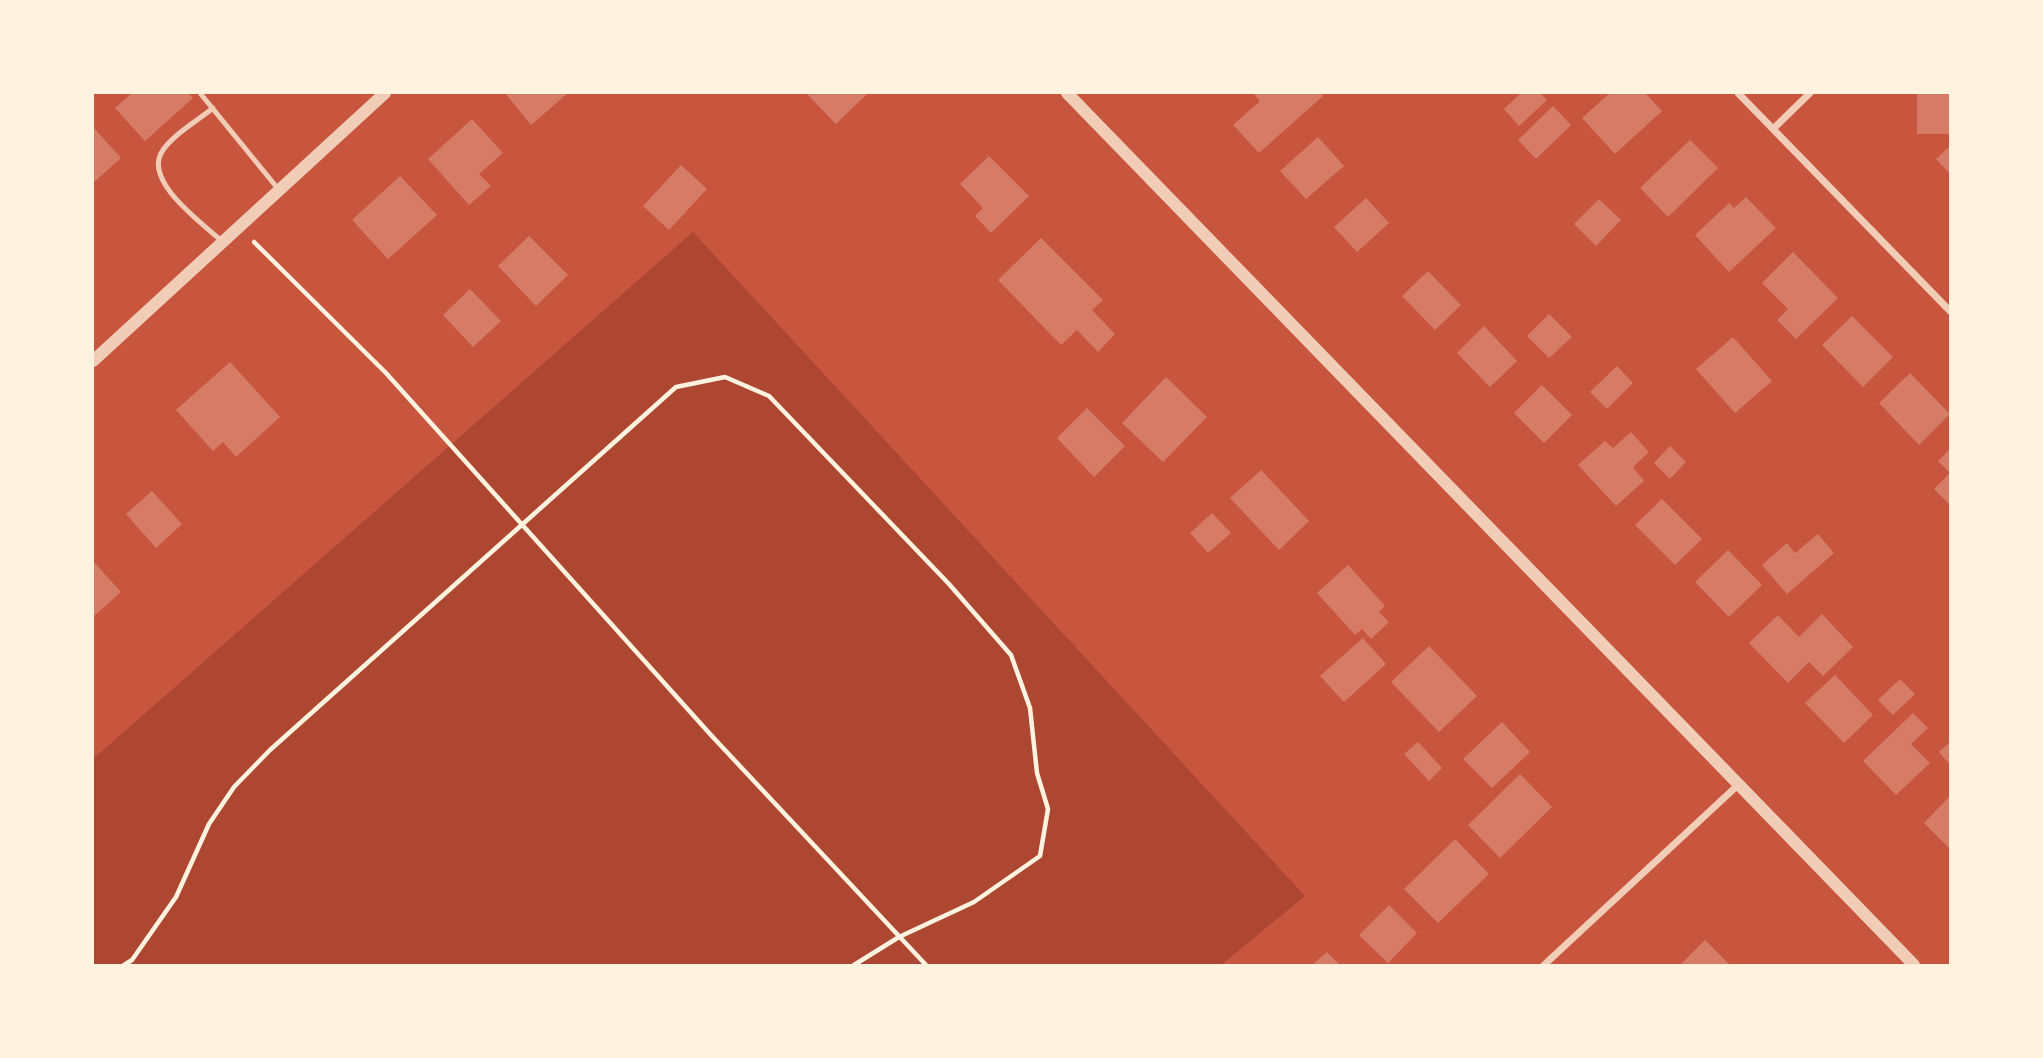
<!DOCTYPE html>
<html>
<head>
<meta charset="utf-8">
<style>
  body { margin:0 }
  #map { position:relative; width:2043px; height:1058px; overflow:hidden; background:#c8553d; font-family:"PT Sans",sans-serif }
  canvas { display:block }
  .frame { position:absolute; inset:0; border:94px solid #fff3e0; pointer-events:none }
</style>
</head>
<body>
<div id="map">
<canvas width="2043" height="1058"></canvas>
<div class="frame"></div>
</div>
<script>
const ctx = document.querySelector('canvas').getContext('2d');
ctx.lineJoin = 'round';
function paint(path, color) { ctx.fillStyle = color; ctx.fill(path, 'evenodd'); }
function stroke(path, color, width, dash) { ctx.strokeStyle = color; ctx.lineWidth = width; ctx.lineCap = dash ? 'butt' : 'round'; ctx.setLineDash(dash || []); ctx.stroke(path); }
paint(new Path2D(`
  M693 232 1305 896 1221 965H93V759Z`), '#ae4732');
paint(new Path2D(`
  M132 93H188L193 98 145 141 115 108Z
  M505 93H568L531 125Z
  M806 93H868L836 124Z
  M1253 93H1320L1323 96 1259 153 1233 125 1260 101Z
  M1521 93H1540L1547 100 1519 126 1504 109Z
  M1610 93H1645L1662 111 1615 154 1582 118Z
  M1917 93H1950V134H1917Z
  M1553 106 1571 125 1536 159 1518 140Z
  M472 119 503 153 479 174 491 186 469 205 428 159Z
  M93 127 121 158 93 183Z
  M1318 137 1344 166 1306 199 1280 171Z
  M1690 140 1718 168 1668 217 1640 188Z
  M1950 146V174L1936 159Z
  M989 156 1029 196 991 233 975 216 983 208 960 184Z
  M681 165 707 189 669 230 643 206Z
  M400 176 437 215 388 259 352 220Z
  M1746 197 1776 228 1729 272 1695 235 1729 203 1734 208Z
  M1366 198 1389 223 1357 252 1334 227Z
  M1599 199 1621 220 1596 246 1574 224Z
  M529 236 568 275 536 306 498 266Z
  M1041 238 1103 300 1092 310 1115 334 1098 352 1077 330 1061 345 998 280Z
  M1793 252 1838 298 1796 339 1777 320 1788 309 1762 283Z
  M1428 271 1461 305 1435 330 1402 296Z
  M470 289 501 321 473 347 443 315Z
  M1549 314 1572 337 1549 358 1527 336Z
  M1852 316 1893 357 1863 387 1822 345Z
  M1484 326 1517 361 1490 387 1457 353Z
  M1733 337 1772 381 1735 413 1696 369Z
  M230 362 280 417 236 457 223 442 213 451 176 410Z
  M1617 366 1633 383 1607 409 1590 392Z
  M1910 373 1950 414 1919 445 1879 403Z
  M1166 377 1207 417 1163 462 1122 423Z
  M1542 385 1572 415 1544 443 1514 413Z
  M1087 408 1125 446 1094 477 1057 438Z
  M1631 432 1649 452 1633 467 1644 481 1616 506 1578 465 1605 441 1613 448Z
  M1670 446 1686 462 1670 479 1654 463Z
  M1950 449V473L1938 461Z
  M1261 470 1309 521 1279 550 1230 498Z
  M1950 473V505L1934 489Z
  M152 491 182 524 156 548 126 514Z
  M1662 499 1702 539 1675 565 1635 525Z
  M1212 513 1231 533 1208 553 1190 533Z
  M1818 534 1834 553 1787 594 1762 565 1787 543 1795 553Z
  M1728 550 1762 585 1729 617 1695 582Z
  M93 561 121 592 93 617Z
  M1348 565 1385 606 1379 612 1389 622 1371 639 1362 629 1355 635 1317 593Z
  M1822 614 1853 647 1823 676 1809 662 1788 683 1749 643 1778 615 1799 637Z
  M1363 638 1386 664 1344 702 1320 676Z
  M1429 646 1477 696 1439 732 1391 682Z
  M1835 675 1873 715 1844 743 1805 703Z
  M1900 679 1915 694 1893 715 1878 700Z
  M1913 713 1928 728 1911 744 1930 763 1896 795 1863 761Z
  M1502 722 1530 752 1492 788 1463 759Z
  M1418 742 1442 768 1429 781 1404 754Z
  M1950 742V765L1939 752Z
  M1520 774 1552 807 1500 858 1468 825Z
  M1950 796V849L1924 823Z
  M1455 839 1489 874 1438 923 1404 889Z
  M1389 905 1417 933 1388 963 1359 935Z
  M1705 940 1730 965H1680Z
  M1327 952 1340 965H1312Z`), '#d67c66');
stroke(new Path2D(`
  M254 242 386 373 710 734 926 965
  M124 965 132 960 176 897 209 824 234 787 270 750 676 387 725 377 769 396 949 584 1011 655 1030 708 1037 773 1048 809 1040 856 974 902 899 937 854 965`), '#fff3e0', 4.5);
stroke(new Path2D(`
  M200 93 279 190
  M213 108C197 121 174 134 163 150 141 180 203 224 223 242`), '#f1ccb7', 5);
stroke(new Path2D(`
  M1738 93 1950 311
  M1773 129 1810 93
  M1544 965 1738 785`), '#f1ccb7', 7);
stroke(new Path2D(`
  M1067 93 1914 965
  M93 361 385 93`), '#f1ccb7', 12);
</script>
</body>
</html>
